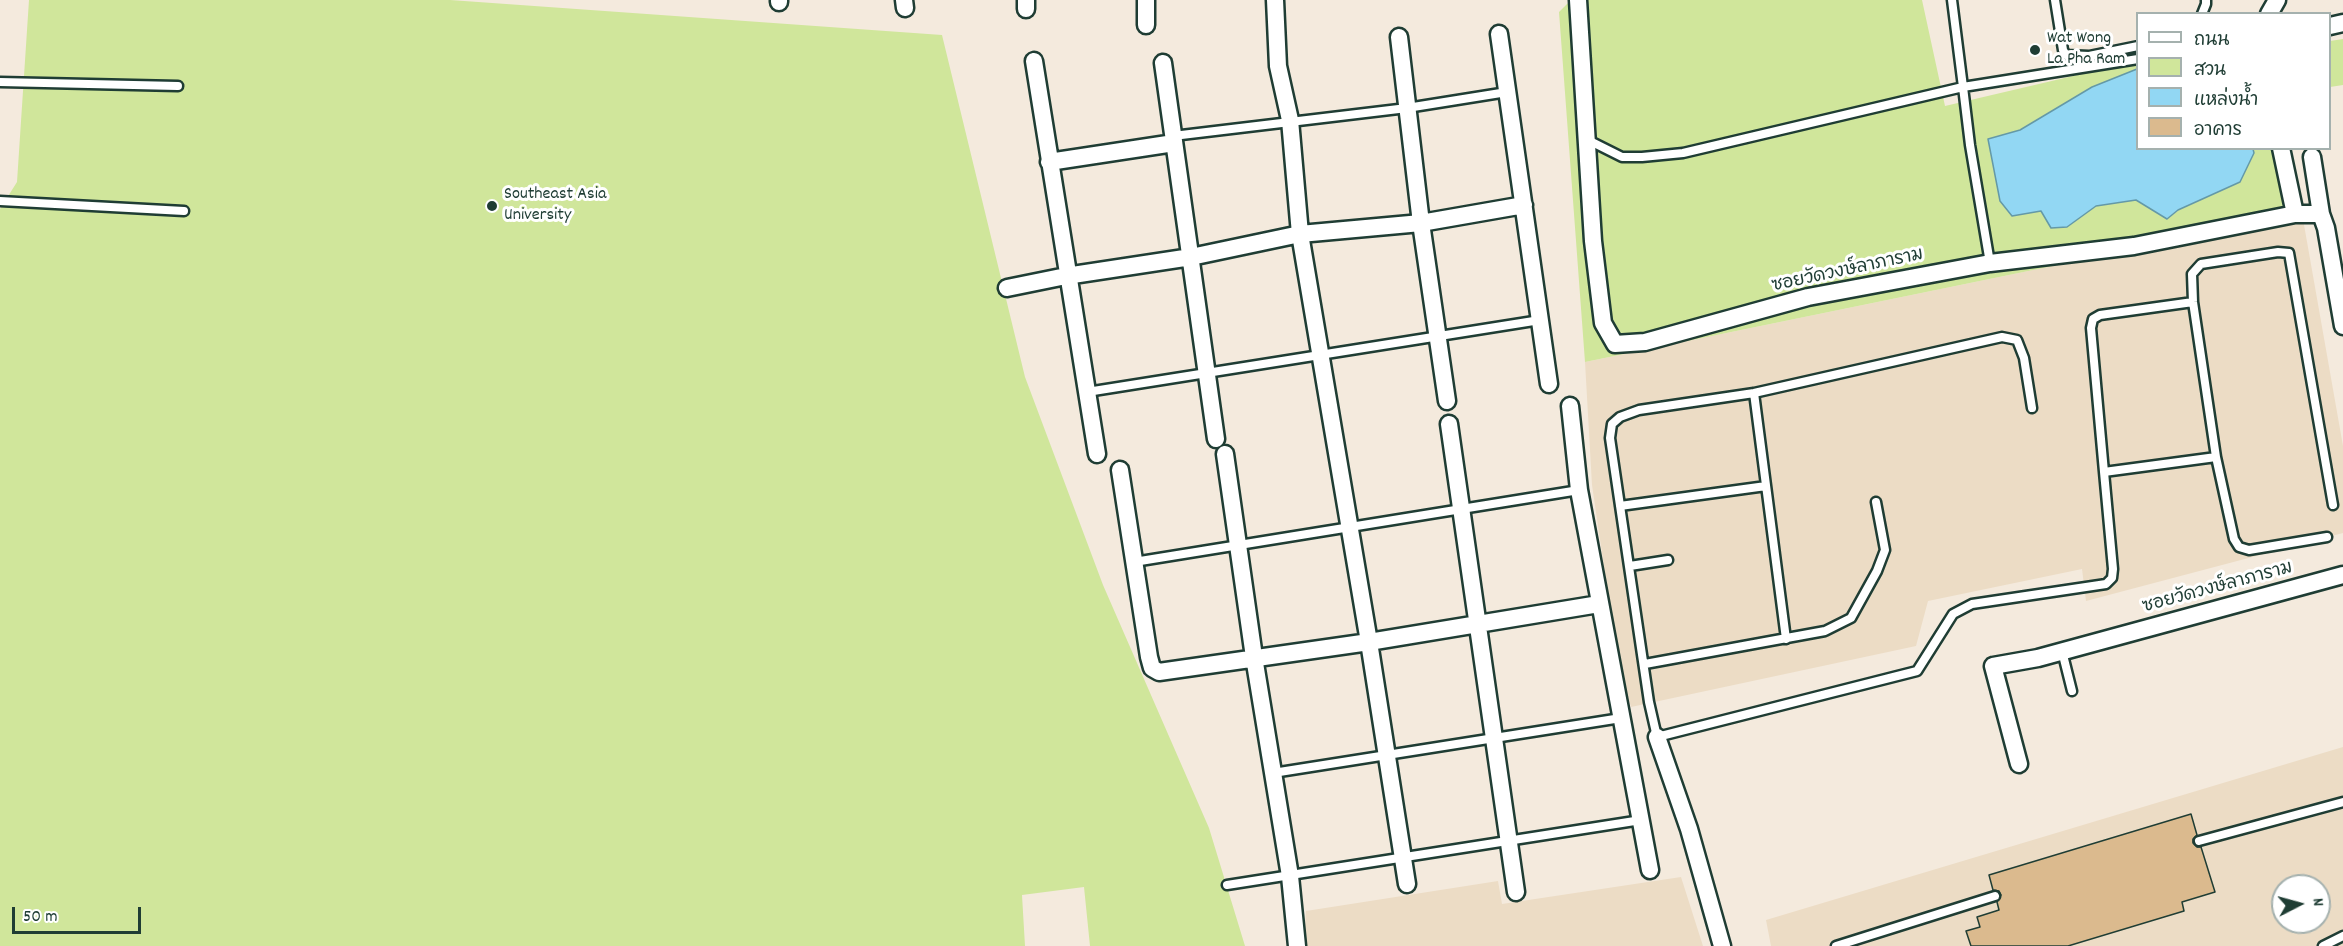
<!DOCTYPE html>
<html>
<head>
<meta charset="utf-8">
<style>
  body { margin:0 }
  #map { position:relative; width:2343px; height:946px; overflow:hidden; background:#f4eadd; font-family:Dekko,"Playpen Sans Thai",sans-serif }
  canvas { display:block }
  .legend { position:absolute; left:2136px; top:12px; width:195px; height:138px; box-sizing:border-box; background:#fff; border:2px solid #a5b1ae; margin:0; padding:8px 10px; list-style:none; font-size:18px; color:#1f3d34 }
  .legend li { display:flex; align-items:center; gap:12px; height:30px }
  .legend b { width:30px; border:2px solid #a5b1ae }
  .north { position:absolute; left:2271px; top:874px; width:60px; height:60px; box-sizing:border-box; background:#fff; border:2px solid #a5b1ae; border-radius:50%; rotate:84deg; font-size:16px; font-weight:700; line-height:24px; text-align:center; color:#1f3d34 }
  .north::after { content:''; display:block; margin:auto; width:21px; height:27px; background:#1f3d34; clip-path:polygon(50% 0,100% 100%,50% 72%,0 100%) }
  .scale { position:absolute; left:12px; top:907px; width:129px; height:27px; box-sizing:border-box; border:3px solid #1f3d34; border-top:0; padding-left:8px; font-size:18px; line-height:21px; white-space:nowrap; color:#1f3d34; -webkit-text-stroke:4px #fff; paint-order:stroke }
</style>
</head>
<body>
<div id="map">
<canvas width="2343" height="946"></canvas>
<ul class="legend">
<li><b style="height:8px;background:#fff"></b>ถนน</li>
<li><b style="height:16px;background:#d0e69b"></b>สวน</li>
<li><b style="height:16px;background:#92d7f3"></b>แหล่งน้ำ</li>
<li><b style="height:16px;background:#dbba8e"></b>อาคาร</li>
</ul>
<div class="north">N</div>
<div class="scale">50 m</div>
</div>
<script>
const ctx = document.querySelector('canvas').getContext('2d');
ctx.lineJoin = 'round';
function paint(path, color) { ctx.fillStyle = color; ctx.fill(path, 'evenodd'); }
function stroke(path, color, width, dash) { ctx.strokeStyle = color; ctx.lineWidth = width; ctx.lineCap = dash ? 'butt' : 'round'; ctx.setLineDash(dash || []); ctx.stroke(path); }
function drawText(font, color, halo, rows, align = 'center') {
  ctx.font = font + ' Dekko,"Playpen Sans Thai",sans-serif'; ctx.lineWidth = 6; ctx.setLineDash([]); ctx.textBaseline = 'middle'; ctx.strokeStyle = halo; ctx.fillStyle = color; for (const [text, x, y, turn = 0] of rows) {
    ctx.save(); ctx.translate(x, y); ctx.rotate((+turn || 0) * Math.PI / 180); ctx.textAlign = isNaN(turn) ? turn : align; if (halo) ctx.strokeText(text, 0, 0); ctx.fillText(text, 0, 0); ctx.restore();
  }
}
paint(new Path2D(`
  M2303 219 2343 446V533L2086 601 2082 569 1928 601 1916 646 1631 707 1618 662 1592 485 1585 362 2043 268Z
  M2343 747V946H1771L1766 920ZM2283 886H2319V922H2283Z
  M1681 877 1703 946H1304L1306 911 1498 881 1502 904Z`), '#ecdcc5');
paint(new Path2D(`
  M29 0H450L942 35 1025 377 1103 585 1209 828 1245 946H1090L1084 887 1022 895 1025 946H0V209L17 182Z
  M1571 0H1922L1945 106 2137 61V69L2092 87 2020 130 1997 138 2041 211 2067 227 2096 206 2136 200 2167 219 2254 153 2253 149 2291 148 2303 219 2043 268 1585 362 1559 12Z
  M2343 39V85L2330 87V41Z`), '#d0e69b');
const water = new Path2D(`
  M2137 69 2138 148 2253 149 2254 153 2240 182 2178 210 2167 219 2136 200 2096 206 2067 227 2051 228 2041 211 2012 216 2000 201 1988 139 2020 130 2092 87Z`);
paint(water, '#92d7f3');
stroke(water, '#6499a7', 1.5);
const building = new Path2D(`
  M2191 814 2197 835 2193 839V843L2197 847H2201L2215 892 2182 902 2184 911 2068 946H1971L1966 931 1980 927 1977 917 1999 910 1997 902 2001 895 1999 891 1993 890 1989 875Z`);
paint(building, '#dbba8e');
stroke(building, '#1f3d34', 1.5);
const service = new Path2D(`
  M2055 0 2063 50 2066 55 2089 56 2138 46
  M2202 14 2206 4V0
  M0 82 178 86
  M1173 136 1407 108 1507 92
  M1588 140 1622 157H1642L1683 153 1963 87 1952 0
  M0 201 184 211
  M1990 263 1970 145 1963 87 2138 59
  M2193 302 2100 315 2093 319 2091 328 2104 472 2216 457
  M1087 392 1540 320
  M1754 393 1786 639
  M2032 408 2024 358 2017 340 2002 337 1754 393 1639 410 1620 417 1612 424 1610 438 1649 702 1657 737 1917 671 1953 614 1972 604 2106 584 2112 578 2113 569 2104 472
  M1620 506 1766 486
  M2327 537 2249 550 2239 547 2234 539 2216 457 2193 302 2192 274 2201 264 2278 252 2289 253 2333 505
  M1134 562 1579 490
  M1630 566 1668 560
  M2062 651 2072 691
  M1645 664 1825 631 1851 618 1877 571 1885 550 1876 502
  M1273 773 1621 718
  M2199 841 2343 802
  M1227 885 1641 820
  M1836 946 1995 896
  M2323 946 2343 936`);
const minor = new Path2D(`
  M904 0 905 8
  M1146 0V25
  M1275 0 1278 66 1290 120 1300 234 1369 642 1407 884
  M1578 0 1593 241 1603 323 1615 344 1645 342 1808 297 1990 263 2134 246 2295 214H2321L2326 228 2343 326
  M779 2V0
  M1026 9V0
  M2269 14 2277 0
  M2330 26 2343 23
  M1499 34 1549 384
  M1399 37 1421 223 1447 401
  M1034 61 1097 454
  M1163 63 1216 439
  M2281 148 2295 214
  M2312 157 2321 214
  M1049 162 1174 143
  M1007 288 1066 276 1191 257 1300 234 1421 223 1524 205
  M1570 406 1579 490 1650 870
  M1449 424 1516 892
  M1225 454 1254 657 1290 876 1297 946
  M1120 470 1149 657 1152 668 1159 672 1369 642 1599 604
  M1657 737 1689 829 1722 946
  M2019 764 1993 666 2038 658 2343 575`);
stroke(service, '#1f3d34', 13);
stroke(minor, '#1f3d34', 21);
stroke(service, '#fff', 8);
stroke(minor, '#fff', 16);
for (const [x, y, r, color] of [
  [2035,50,6,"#1f3d34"],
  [492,206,6,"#1f3d34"]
]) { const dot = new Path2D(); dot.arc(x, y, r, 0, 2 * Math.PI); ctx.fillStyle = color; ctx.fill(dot); stroke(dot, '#fff', 2); }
drawText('18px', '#1f3d34', '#fff', [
  ["Wat Wong",2047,40],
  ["La Pha Ram",2047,61],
  ["Southeast Asia",504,196],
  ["University",504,217]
], 'left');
drawText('18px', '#1f3d34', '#fff', [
  ["ซอยวัดวงษ์ลาภาราม",1848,272,-12],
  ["ซอยวัดวงษ์ลาภาราม",2218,589,-15]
]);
</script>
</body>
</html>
